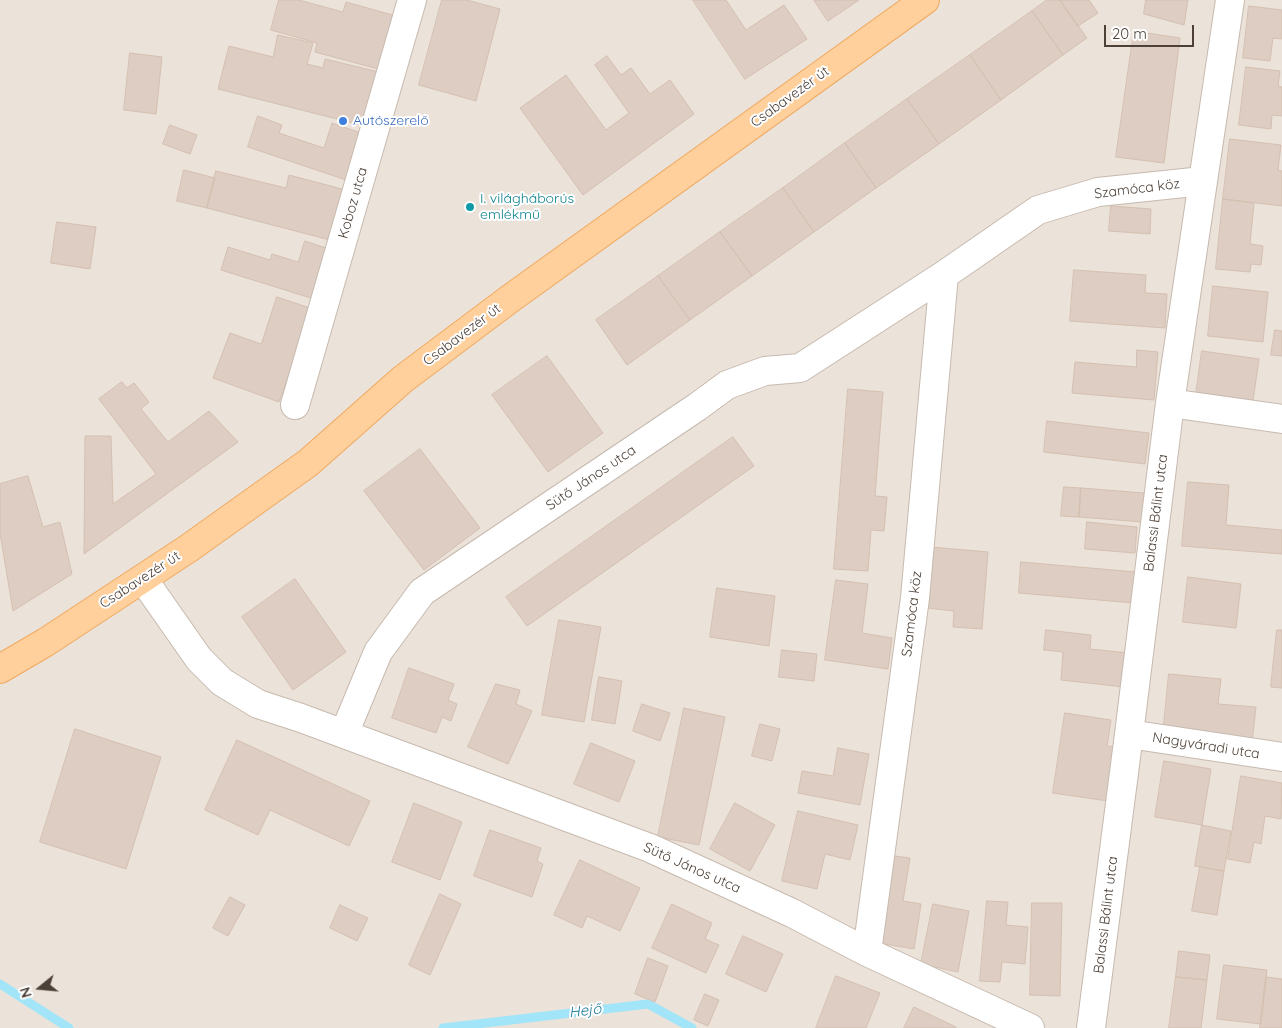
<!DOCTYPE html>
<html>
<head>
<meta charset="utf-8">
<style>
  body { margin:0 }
  #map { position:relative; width:1282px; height:1028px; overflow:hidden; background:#f7f1eb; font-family:Quicksand,sans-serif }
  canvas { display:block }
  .north { position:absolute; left:15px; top:963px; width:50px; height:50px; -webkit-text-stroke:4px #fff; paint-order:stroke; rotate:253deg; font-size:14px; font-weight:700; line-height:20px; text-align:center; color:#4c4037 }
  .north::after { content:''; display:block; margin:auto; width:18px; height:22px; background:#4c4037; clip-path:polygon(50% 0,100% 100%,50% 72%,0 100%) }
  .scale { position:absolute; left:1104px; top:25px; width:90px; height:22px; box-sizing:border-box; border:2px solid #4c4037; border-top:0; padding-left:6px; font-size:15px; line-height:18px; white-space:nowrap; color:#4c4037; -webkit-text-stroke:4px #fff; paint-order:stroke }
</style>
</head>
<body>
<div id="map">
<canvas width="1282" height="1028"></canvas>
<div class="north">N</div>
<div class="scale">20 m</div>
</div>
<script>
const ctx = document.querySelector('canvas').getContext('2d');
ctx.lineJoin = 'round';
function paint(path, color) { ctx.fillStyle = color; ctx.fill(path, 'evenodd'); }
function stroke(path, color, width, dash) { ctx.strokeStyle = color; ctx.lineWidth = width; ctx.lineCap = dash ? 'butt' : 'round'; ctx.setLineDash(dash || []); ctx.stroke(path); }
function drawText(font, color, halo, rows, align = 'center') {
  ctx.font = font + ' Quicksand,sans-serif'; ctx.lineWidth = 4; ctx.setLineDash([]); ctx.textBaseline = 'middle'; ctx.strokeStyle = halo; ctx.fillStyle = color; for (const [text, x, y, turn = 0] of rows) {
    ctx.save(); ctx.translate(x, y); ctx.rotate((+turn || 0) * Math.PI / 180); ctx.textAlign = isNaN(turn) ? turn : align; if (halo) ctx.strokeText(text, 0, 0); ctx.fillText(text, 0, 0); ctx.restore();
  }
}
paint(new Path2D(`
  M0 0H1282V1028H0Z`), '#ebe2d9');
stroke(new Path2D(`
  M0 984 69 1028
  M443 1028 648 1004 692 1028`), '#a3e5f8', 9);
const building = new Path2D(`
  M279 0H299L343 12 346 2 396 16 382 70 315 52 317 43 271 30Z
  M442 0H467L500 9 476 101 419 85Z
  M693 0H726L746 30 784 5 807 39 745 79Z
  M814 0H859L828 21Z
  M1047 0H1060L1087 38 1063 55 1032 11Z
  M1060 0H1089L1098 13 1078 26Z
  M1146 0H1188L1184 25 1144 14Z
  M1249 6 1282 10V39L1273 38 1270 61 1243 58Z
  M1032 11 1063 55 1001 100 970 55Z
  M1134 31 1180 38 1164 163 1116 157Z
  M278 35 313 43 307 64 323 68 325 59 379 72 365 126 218 89 229 46 273 57Z
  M130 53 162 57 156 114 124 110Z
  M970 55 1001 100 939 144 907 99Z
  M607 56 621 75 631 68 650 94 670 80 694 114 583 195 520 108 566 75 606 130 629 113 595 65Z
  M1246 67 1280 71 1278 86 1282 87V116L1272 115 1271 129 1239 125Z
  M907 99 939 144 876 188 845 143Z
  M258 116 282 125 279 133 324 148 332 123 361 133 346 180 248 147Z
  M170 125 197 135 190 154 163 144Z
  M1230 139 1281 145 1278 170 1282 171V206L1223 199Z
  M845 143 876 188 814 232 783 188Z
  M184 170 215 178 207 208 177 201Z
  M216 171 286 188 289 175 342 189 330 240 207 208Z
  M783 188 814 232 752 276 720 232Z
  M1223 199 1254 203 1250 244 1263 246 1261 265 1251 264 1250 272 1216 269Z
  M1111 206 1151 209 1150 234 1109 231Z
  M57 222 96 227 90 269 51 263Z
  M720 232 752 276 690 320 658 276Z
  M305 241 329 249 314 299 221 270 228 247 270 260 272 254 298 262Z
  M1074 270 1146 275 1145 293 1167 294 1165 328 1070 321Z
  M658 276 690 320 627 365 596 320Z
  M1213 286 1268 292 1263 342 1208 336Z
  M277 297 313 309 279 402 213 378 230 333 261 344Z
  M1275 330 1282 331V356L1271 355Z
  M1137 350 1158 352 1154 400 1072 393 1075 362 1136 367Z
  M1202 351 1259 359 1253 401 1196 394Z
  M547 356 603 433 548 472 492 395Z
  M122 382 127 388 134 383 149 402 141 409 168 442 209 411 238 442 84 554 85 436H111L113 504 156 474 99 399Z
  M848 389 883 392 875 496 887 497 884 531 871 530 868 571 834 569Z
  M1047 421 1149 433 1145 464 1044 452Z
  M733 437 754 466 527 626 506 597Z
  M420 449 480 528 424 570 364 491Z
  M28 476 43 527 60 522 72 574 13 611 0 533V484Z
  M1188 482 1229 485 1226 525 1282 530V554L1182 546Z
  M1064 487 1081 488 1079 517 1061 516Z
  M1081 488 1144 493 1142 522 1079 517Z
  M1087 522 1137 527 1135 553 1085 549Z
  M931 547 988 552 982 629 953 627 954 611 927 608Z
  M1021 562 1136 572 1133 603 1019 593Z
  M1188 577 1241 584 1236 628 1183 622Z
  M295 579 346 652 293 690 242 617Z
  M836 580 868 584 862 633 892 638 888 669 825 660Z
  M717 588 775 596 769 646 710 637Z
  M559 620 601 627 584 722 542 715Z
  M1046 630 1091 635 1090 649 1128 653 1124 687 1061 680 1063 652 1044 650Z
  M1277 630H1282V688L1271 687Z
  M782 650 817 654 814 681 779 677Z
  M409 668 454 684 448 700 457 704 451 721 442 717 436 733 392 718Z
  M1169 674 1221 679 1218 704 1256 707 1252 743 1163 734Z
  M599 677 622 681 615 724 592 720Z
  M496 684 520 690 516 704 532 711 508 764 468 747Z
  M642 704 670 713 660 741 633 731Z
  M684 708 725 717 699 845 658 837Z
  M1065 713 1111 720 1107 746 1116 747 1108 801 1053 793Z
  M760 724 780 729 772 761 752 756Z
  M75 729 161 757 126 869 40 842Z
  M237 740 370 801 349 846 270 810 258 835 205 810Z
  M591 743 635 761 619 802 574 784Z
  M838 748 869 754 860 805 798 793 802 771 833 776Z
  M1164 761 1211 769 1202 825 1155 817Z
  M1241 776 1282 783 1281 819 1265 816 1261 844 1254 842 1250 863 1228 859Z
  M414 803 462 822 440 880 392 862Z
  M735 803 775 825 750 871 710 849Z
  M798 811 858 825 850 860 825 854 817 889 782 881Z
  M1202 825 1231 831 1224 871 1195 866Z
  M490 830 541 848 537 861 543 864 532 897 474 876Z
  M887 855 910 858 903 901 921 904 914 949 873 942Z
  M580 860 640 888 620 931 587 916 582 928 554 915Z
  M1200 867 1224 871 1217 915 1192 911Z
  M440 894 461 904 430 975 409 965Z
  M230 897 245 905 228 936 213 928Z
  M987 901 1008 902 1006 925 1028 927 1025 964 1002 962 1000 982 980 981Z
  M1032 903H1062L1060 996 1030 995Z
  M672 904 712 923 705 939 719 945 706 973 652 948Z
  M933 904 969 911 958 972 921 964Z
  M340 905 368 918 357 941 330 928Z
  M743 936 783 954 766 992 726 974Z
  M1179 951 1210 955 1207 980 1176 977Z
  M648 958 668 966 655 1002 635 994Z
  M1224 965 1267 970 1261 1024 1217 1019Z
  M836 976 880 993 866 1028H816Z
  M1176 977 1207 980 1201 1028H1169Z
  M1266 977 1282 979V1028H1260Z
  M705 994 719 1000 708 1026 694 1020Z
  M914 1007 956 1027V1028H904Z`);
paint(building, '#ddcdc2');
stroke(building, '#d5c0b1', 1);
const street = new Path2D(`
  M1170 403 1282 419
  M295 405 412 0
  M143 579 199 659 222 682 258 704 301 718 650 848 792 913 867 952 1030 1028
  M344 734 378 652 422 592 697 407 727 385 765 371 800 368 944 275 1038 210 1098 192 1203 181
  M1129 734 1282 757
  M867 952 915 598 944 275
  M1091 1028 1129 734 1170 403 1230 0`);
const primary = new Path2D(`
  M0 669 46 642 189 548 308 463 403 379 511 298 925 0`);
stroke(street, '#c7baaf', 30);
stroke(primary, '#f0a960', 30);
stroke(street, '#fff', 28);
stroke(primary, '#ffd09c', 28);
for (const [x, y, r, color] of [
  [343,121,5,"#3f7fe0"],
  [470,207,5,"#0f9aa8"]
]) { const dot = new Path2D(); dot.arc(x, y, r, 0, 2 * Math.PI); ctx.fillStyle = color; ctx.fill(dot); stroke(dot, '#fff', 2); }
drawText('14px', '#4c4037', '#fff', [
  ["Csabavezér út",790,97,-36],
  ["Szamóca köz",1137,189,-7],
  ["Koboz utca",353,203,-74],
  ["Csabavezér út",462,335,-37],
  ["Sütő János utca",591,478,-34],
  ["Balassi Bálint utca",1156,513,-83],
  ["Csabavezér út",140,580,-33],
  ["Szamóca köz",912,614,-83],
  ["Nagyváradi utca",1206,746,9],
  ["Sütő János utca",692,868,24],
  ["Balassi Bálint utca",1106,915,-83]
]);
drawText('14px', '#366cbe', '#fff', [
  ["Autószerelő",353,121]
], 'left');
drawText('14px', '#0d838f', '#fff', [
  ["I. világháborús",480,199],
  ["emlékmű",480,215]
], 'left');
drawText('italic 15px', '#1f7c98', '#fff', [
  ["Hejő",585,1011,-7]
]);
</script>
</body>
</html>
